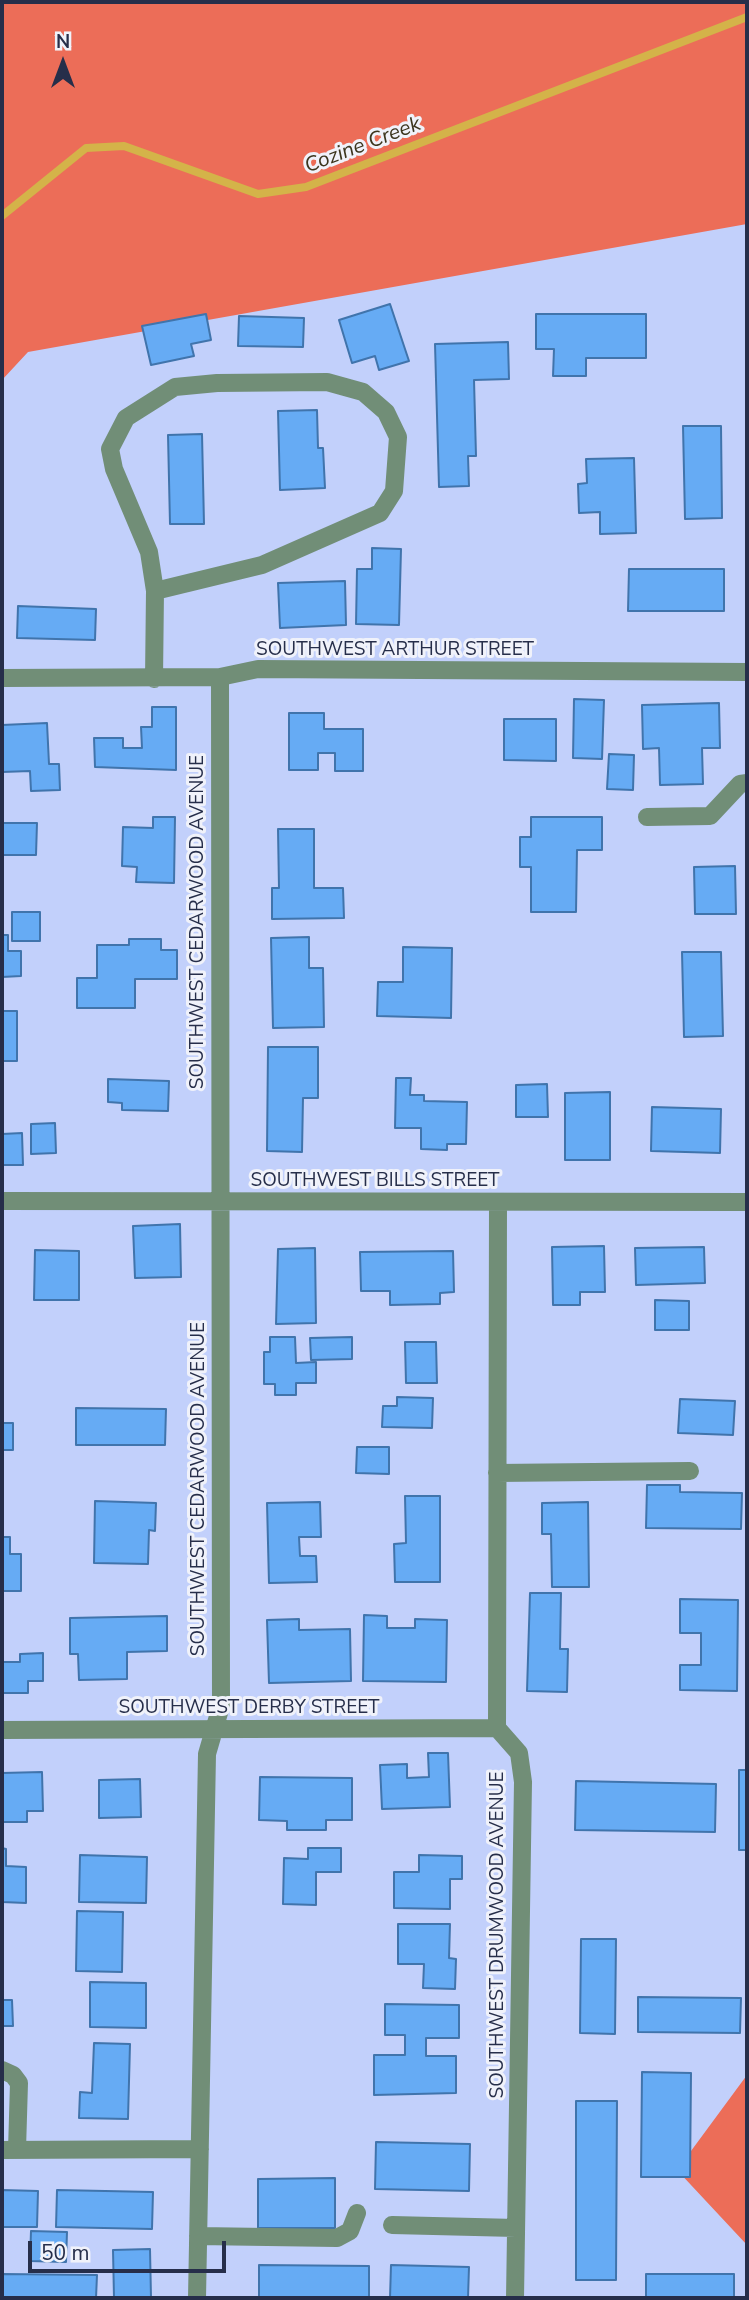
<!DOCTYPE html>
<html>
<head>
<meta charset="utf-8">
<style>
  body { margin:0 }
  #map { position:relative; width:749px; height:2300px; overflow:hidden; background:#c2d0fb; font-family:"Nunito Sans",sans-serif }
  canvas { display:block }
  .frame { position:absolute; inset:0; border:4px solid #262e4a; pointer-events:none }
  .north { position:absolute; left:28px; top:28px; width:70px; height:70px; -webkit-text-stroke:5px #f0f2fa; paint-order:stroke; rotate:0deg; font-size:19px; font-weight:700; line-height:28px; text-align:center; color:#262e4a }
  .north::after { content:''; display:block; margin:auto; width:24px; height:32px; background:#262e4a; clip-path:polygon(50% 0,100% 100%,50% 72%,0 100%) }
  .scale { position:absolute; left:28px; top:2241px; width:198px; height:32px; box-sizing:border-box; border:4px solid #262e4a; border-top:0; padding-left:9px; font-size:21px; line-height:24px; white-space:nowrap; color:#262e4a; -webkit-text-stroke:5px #f0f2fa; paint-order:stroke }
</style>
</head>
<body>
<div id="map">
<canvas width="749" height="2300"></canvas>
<div class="frame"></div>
<div class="north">N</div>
<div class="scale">50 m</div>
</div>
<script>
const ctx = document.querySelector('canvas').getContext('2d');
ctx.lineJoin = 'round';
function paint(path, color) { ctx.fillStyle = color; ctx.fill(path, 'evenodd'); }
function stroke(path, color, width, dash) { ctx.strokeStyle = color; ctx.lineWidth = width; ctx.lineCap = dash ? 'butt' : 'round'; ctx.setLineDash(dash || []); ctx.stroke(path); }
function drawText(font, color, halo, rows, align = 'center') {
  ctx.font = font + ' "Nunito Sans",sans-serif'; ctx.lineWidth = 6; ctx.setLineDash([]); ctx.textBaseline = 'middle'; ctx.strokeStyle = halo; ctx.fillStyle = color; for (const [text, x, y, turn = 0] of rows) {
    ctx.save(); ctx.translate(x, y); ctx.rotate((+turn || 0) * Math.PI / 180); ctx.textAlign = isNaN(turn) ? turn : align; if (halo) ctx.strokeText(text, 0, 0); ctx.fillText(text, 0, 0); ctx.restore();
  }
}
paint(new Path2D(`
  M2 2H747V224L28 352 2 380Z
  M747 2075V2245L677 2170Z`), '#ec6d58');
stroke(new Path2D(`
  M2 216 86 148 124 146 258 194 306 187 747 17`), '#d4b349', 8);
const building = new Path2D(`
  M390 304 409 361 379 370 375 356 352 363 339 320Z
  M206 314 211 340 191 344 194 356 151 365 142 326Z
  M536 314H646V358H586V376H553L554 349H536Z
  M239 316 304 318 303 347 238 346Z
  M508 342 509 379 474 380 476 456H468L469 486 439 487 435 344Z
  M317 410 318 448H323L325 488 280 490 278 411Z
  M683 426H721L722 518 685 519Z
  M202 434 204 524H170L168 435Z
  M634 458 636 533 600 534V512L579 513 578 484 587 483 586 459Z
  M372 548 401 549 399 625 356 624 357 569H372Z
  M629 569H724V611H628Z
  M345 581 346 625 280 628 278 583Z
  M18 606 96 609 95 640 17 638Z
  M574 699 604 700 602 759 573 758Z
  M719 703 720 748H702L703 784 660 785 659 748 643 749 642 705Z
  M152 707H176V770L95 767 94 738H123V748H142L141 727H152Z
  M289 713H324V729H363V771H335V753H318V770H289Z
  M504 719H556V761L504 760Z
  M47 723 49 764H59L60 790 31 791 30 771 2 772V803V725Z
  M609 754 634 755 633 790 607 789Z
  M153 817H175L174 883 136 882 137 867 122 866 123 827 153 828Z
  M531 817H602V850H577L576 912H531V867H520V837H531Z
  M2 823H37L36 855H2Z
  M278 829H314V888H343L344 918 272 919V888H279Z
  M735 866 736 914H695L694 867Z
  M12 912H40V941H12Z
  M2 935H8V951H21V976L2 977Z
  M309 937V968H323L324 1027 273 1028 271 938Z
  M129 939H161V950H177V979H135V1008H77V978H97V945H129Z
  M403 947 452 948 451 1018 377 1016 378 982H403Z
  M682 952H721L723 1036 684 1037Z
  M2 1011H17V1061H2Z
  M268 1047H318V1098H303L302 1152 267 1151Z
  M396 1078H411L410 1095H424V1101L467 1102 466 1144H447V1150L421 1149V1128H395Z
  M108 1079 169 1081 168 1111 122 1110V1103L108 1102Z
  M547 1084 548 1117H516V1085Z
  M610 1092V1160H565V1093Z
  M652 1107 721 1109 720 1153 651 1151Z
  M55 1123 56 1153 31 1154V1124Z
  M22 1133 23 1165H2V1134Z
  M180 1224 181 1277 135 1278 133 1226Z
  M604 1246 605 1292H580V1305H553L552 1247Z
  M704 1247 705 1283 636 1285 635 1248Z
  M315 1248 316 1323 276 1324 278 1249Z
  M35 1250 79 1251V1300H34Z
  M453 1251 454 1292 440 1293V1304L390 1305V1291H361L360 1252Z
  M655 1300 689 1301V1330H655Z
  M270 1337H295L296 1363 316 1362V1383H296V1395H275V1384H264V1352H270Z
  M352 1337V1359L311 1360 310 1338Z
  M405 1342H436L437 1383H406Z
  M397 1397 433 1398 432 1428 382 1427 383 1406H397Z
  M680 1399 735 1401 733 1435 678 1433Z
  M76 1408 166 1409 165 1445H76Z
  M2 1423H13V1450H2Z
  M357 1447H389V1474L356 1473Z
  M647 1485H680V1492L742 1493 741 1529 646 1528Z
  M405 1496H440V1582H395L394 1544 406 1543Z
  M95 1501 156 1503 155 1531 149 1530 148 1564 94 1563Z
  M320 1502 321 1537H299L300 1556H316L317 1582 269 1583 267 1503Z
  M588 1502 589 1587H552L551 1534H542V1503Z
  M2 1537H10V1554H21V1591H2Z
  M530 1593H561L560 1649H568L567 1692 527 1691Z
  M680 1599 738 1600 737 1691 680 1690V1665H701V1633H680Z
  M364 1615 387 1616V1628H415V1619L447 1620 446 1682 363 1681Z
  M167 1616V1651L127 1652V1679L79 1680 78 1654H70V1618Z
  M299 1619V1630L350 1629 351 1681 269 1683 267 1620Z
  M43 1653V1681H28V1693H2V1662H20V1654Z
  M428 1753H448L450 1807 382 1809 380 1765 407 1764V1778L429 1777Z
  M739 1770H747V1850H739Z
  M42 1772 43 1811H27V1822H2V1773Z
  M260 1777 352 1778V1820H326V1830H287V1821L259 1820Z
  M140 1779 141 1817 99 1818V1780Z
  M576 1781 716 1784 715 1832 575 1830Z
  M2 1848 6 1849V1866L26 1867V1903L2 1902Z
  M308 1848H341V1872H316V1905L283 1904 284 1858 308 1859Z
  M80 1855 147 1857 146 1903 79 1902Z
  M419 1855 462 1856V1879H450V1909L394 1908V1872H419Z
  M77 1911 123 1912 122 1972 76 1971Z
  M398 1924H450L449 1958 456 1959 455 1989 423 1988 424 1964H398Z
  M581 1939H616L615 2034 580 2033Z
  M90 1982 146 1983V2028L90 2027Z
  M638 1997 741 1998 740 2033 638 2032Z
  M2 2000H12L13 2026H2Z
  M385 2004 459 2005V2038H426V2056H456V2093L374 2095V2055H405V2035H385Z
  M94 2043 130 2044 128 2119 79 2118 80 2092 92 2093Z
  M642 2072 691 2073 690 2177H641Z
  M576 2101H617L616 2280H576Z
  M376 2142 470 2144 469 2191 375 2189Z
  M335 2178V2228H258V2179Z
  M2 2190 38 2191 37 2227H2Z
  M57 2190 153 2192 152 2229 56 2227Z
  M31 2231 67 2232 66 2262 30 2261Z
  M150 2249 151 2298H114L113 2250Z
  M259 2265 369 2266V2298L259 2297Z
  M391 2265 469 2267 468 2298H390Z
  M2 2274 97 2275 96 2298H2Z
  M646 2274H734V2298H646Z`);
paint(building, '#66abf4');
stroke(building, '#4074ac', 2);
stroke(new Path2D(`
  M327 382 363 392 386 412 398 437 394 491 380 513 262 565 155 591 149 552 114 469 110 449 126 418 175 387 217 383Z
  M2 678 220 677 258 669 747 672
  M154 679 155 591
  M647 817 710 816 740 784 747 783
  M2 1201 747 1202
  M498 1202 497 1728 519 1753 523 1782 515 2298
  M497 1473 690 1471
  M2 1730 497 1728
  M2 2070 13 2075 19 2083 17 2150
  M2 2150 200 2149
  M392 2225 516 2228
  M198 2236 337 2238 350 2231 357 2213
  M197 2298 207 1754 221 1706 220 677`), '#718e77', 18);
drawText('19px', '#262e4a', '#f0f2fa', [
  ["SOUTHWEST ARTHUR STREET",395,650],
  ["SOUTHWEST CEDARWOOD AVENUE",198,922,-90],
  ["SOUTHWEST BILLS STREET",375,1181],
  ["SOUTHWEST CEDARWOOD AVENUE",199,1489,-90],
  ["SOUTHWEST DERBY STREET",249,1708],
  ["SOUTHWEST DRUMWOOD AVENUE",498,1935,-90]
]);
drawText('italic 21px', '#3c351e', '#f0f2fa', [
  ["Cozine Creek",363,146,-21]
]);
</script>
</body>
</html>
